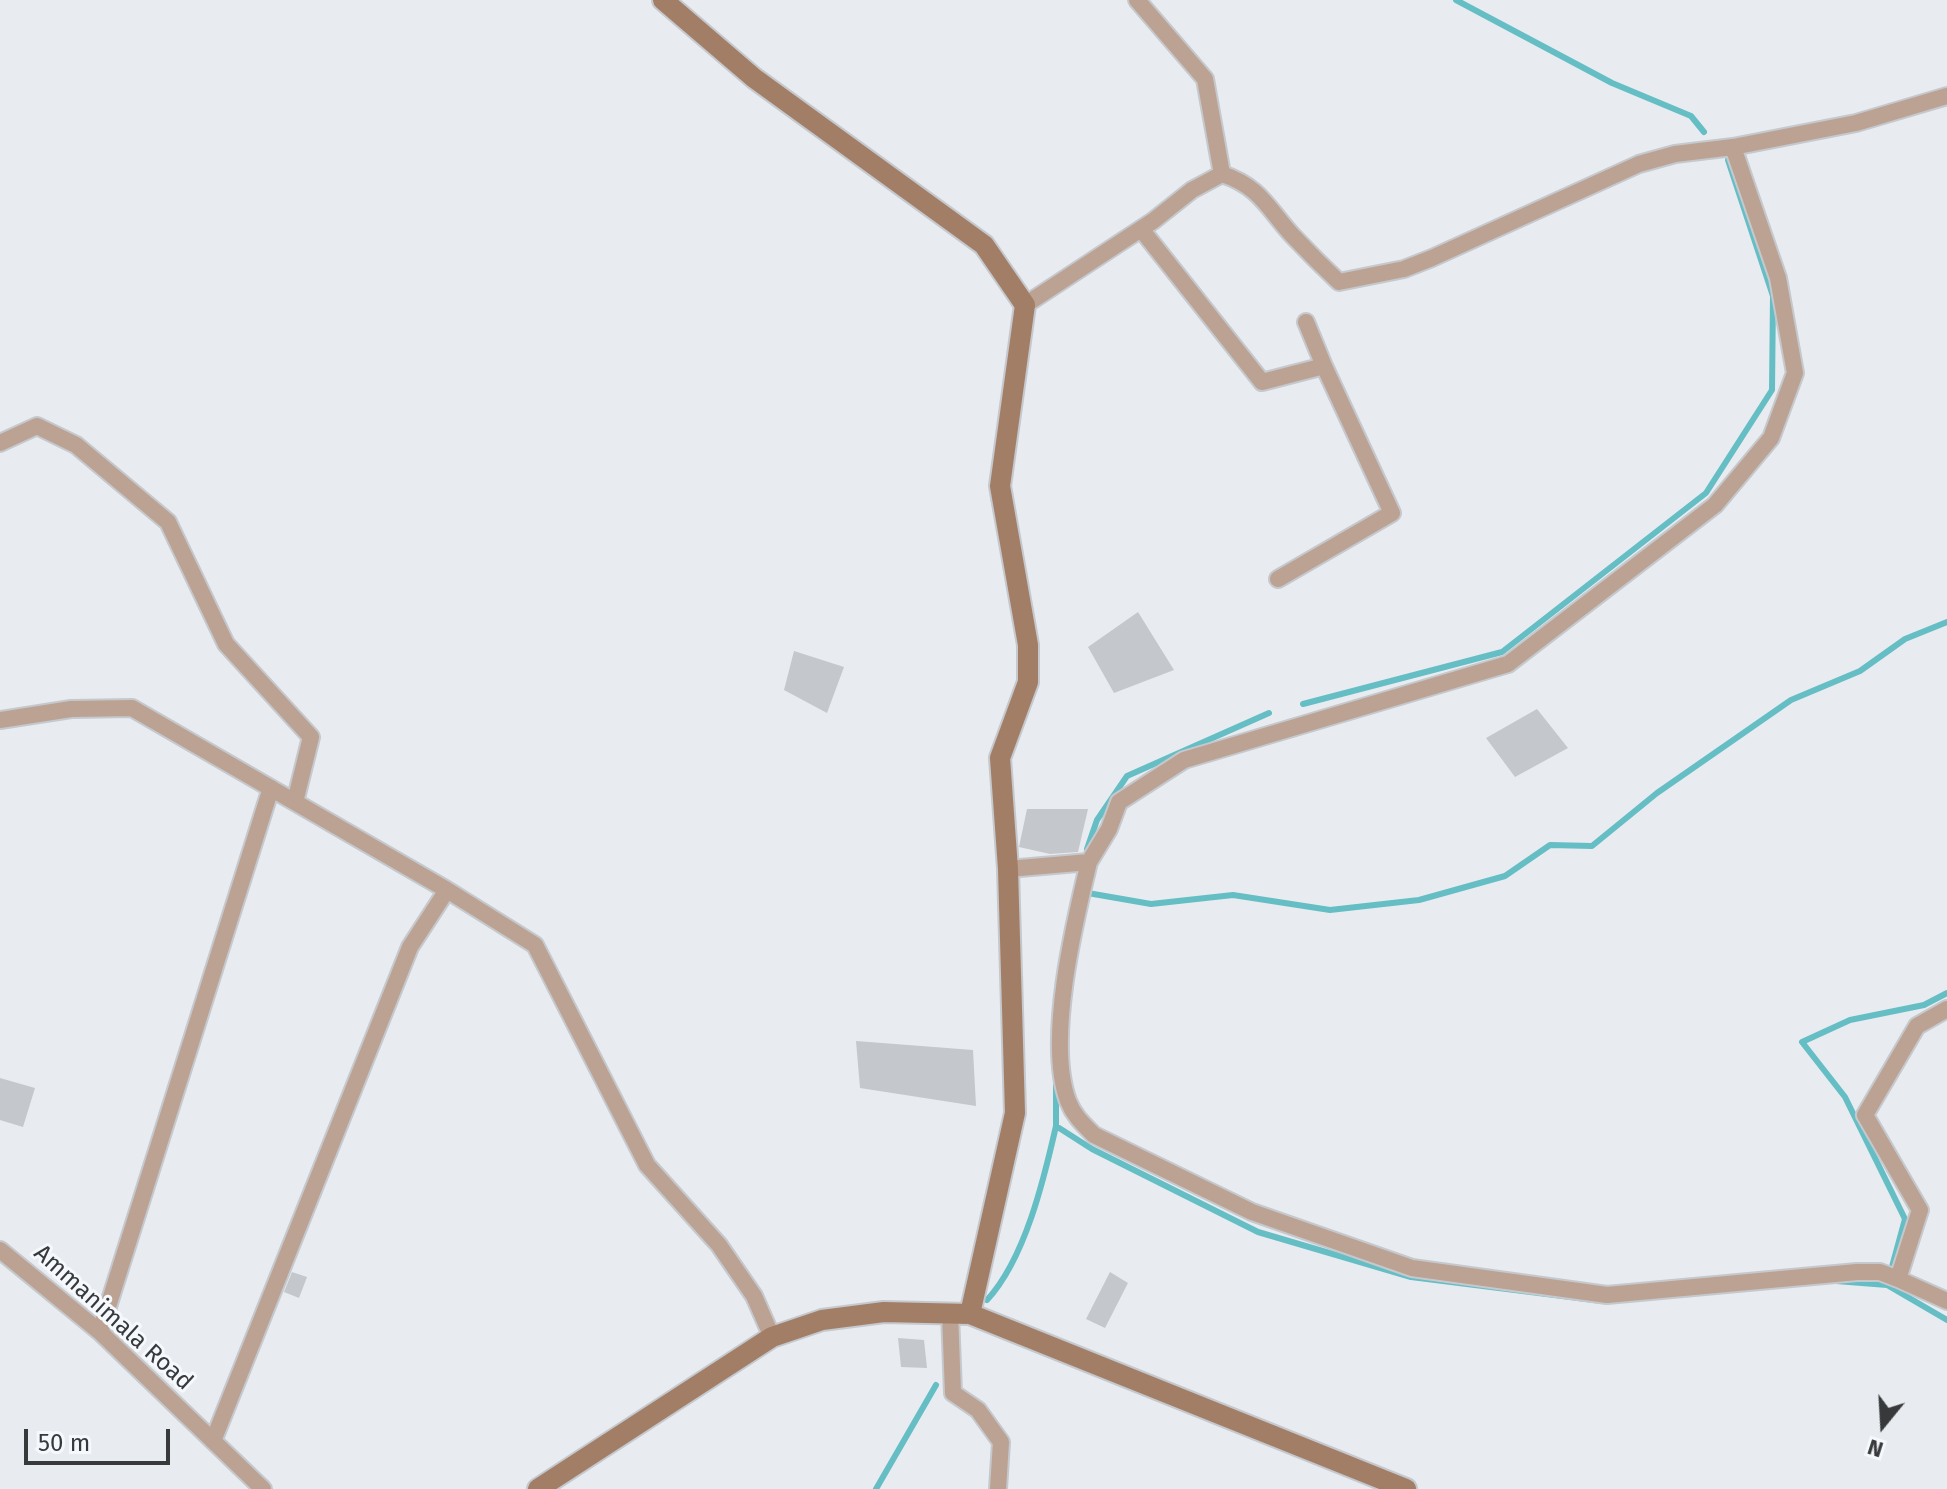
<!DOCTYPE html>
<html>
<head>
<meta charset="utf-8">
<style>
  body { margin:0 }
  #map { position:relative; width:1947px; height:1489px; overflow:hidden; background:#e8ecf1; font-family:"Fira Sans",sans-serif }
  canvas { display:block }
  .north { position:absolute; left:1843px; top:1385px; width:80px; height:80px; -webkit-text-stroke:6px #f5f9fe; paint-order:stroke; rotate:198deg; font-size:22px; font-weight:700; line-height:32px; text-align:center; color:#38393b }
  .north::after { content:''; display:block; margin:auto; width:28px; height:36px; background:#38393b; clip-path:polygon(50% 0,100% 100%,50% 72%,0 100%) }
  .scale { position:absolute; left:24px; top:1429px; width:146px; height:36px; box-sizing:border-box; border:4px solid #38393b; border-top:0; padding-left:10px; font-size:24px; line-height:28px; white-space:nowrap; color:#38393b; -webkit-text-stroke:6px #f5f9fe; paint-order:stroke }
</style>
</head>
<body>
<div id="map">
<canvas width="1947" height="1489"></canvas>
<div class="north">N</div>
<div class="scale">50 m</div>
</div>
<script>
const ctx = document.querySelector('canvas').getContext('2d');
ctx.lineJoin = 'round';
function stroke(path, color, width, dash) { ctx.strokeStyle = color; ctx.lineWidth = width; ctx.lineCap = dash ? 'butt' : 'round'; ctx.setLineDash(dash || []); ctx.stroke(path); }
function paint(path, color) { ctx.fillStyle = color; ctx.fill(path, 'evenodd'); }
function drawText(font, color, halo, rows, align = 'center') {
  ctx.font = font + ' "Fira Sans",sans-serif'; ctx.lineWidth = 6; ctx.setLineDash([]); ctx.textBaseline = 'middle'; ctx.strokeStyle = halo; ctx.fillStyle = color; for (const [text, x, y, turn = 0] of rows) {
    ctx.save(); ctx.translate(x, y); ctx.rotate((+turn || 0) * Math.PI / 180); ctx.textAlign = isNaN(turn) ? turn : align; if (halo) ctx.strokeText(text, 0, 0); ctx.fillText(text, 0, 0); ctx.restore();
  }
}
stroke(new Path2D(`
  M1456 0 1612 83 1691 116 1704 132
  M1303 704 1502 652 1706 493 1772 390 1773 296 1728 160
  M1087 849 1097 820 1127 776 1269 713
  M1082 892 1151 904 1233 895 1330 910 1419 900 1505 876 1550 845 1592 846 1657 793 1791 700 1860 671 1905 639 1947 622
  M1056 1078V1126L1092 1149 1258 1232 1411 1277 1602 1301
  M1890 1274 1905 1219 1845 1097 1802 1042 1850 1020 1924 1005 1947 993
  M1836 1281 1887 1285 1947 1320
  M987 1300C1025 1259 1044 1179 1056 1126
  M876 1489 936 1385`), '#66bec5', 6);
paint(new Path2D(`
  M1138 612 1174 670 1114 693 1088 647Z
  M794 651 844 667 827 713 784 690Z
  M1537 709 1568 748 1515 777 1486 738Z
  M1027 809H1088L1078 852 1050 854 1019 847Z
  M856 1041 973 1050 976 1106 860 1088Z
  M0 1078 35 1088 23 1127 0 1120Z
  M292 1272 307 1277 299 1298 284 1292Z
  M1110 1272 1128 1283 1105 1328 1086 1319Z
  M898 1338 924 1340 927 1368 901 1367Z`), '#c4c7cc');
const street = new Path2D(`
  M1137 0 1205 79 1222 174
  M1141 229 1262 382 1324 366 1392 513 1278 579
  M1025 305 1153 221 1192 190 1222 174C1261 187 1268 209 1293 236 1308 252 1323 267 1339 282L1404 269 1432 258 1639 164 1675 154 1733 147 1856 123 1947 96
  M1306 322 1324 366
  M0 443 37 426 76 445 168 522 226 644 311 737 295 802
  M0 720 71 709 132 708 447 890
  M1089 862C1074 924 1046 1041 1068 1101 1074 1116 1083 1124 1094 1135L1252 1212 1412 1268 1607 1295 1857 1272H1880L1898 1279 1920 1210 1865 1115 1917 1026 1947 1009
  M1008 869 1089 862 1109 829 1119 802 1184 760 1508 664 1715 505 1771 438 1795 373 1778 278 1733 147
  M0 1250 100 1332 263 1489
  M1898 1279 1947 1301
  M950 1314 953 1393 978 1410 1001 1442 998 1489
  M100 1332 271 788
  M213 1441 410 947 447 890 535 945 647 1165 719 1245 754 1296 772 1337`);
const secondary = new Path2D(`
  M663 0 754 78 984 245 1025 305 1000 486 1028 645V682L1000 758 1008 869 1015 1113 970 1314
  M538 1489 772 1337 822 1320 884 1312 970 1314 1406 1489`);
stroke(street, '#c5c8cd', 20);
stroke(secondary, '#c5c8cd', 24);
stroke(street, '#bca292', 16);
stroke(secondary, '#a37e66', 20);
drawText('24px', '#38393b', '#f5f9fe', [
  ["Ammanimala Road",113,1318,42]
]);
</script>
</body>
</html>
